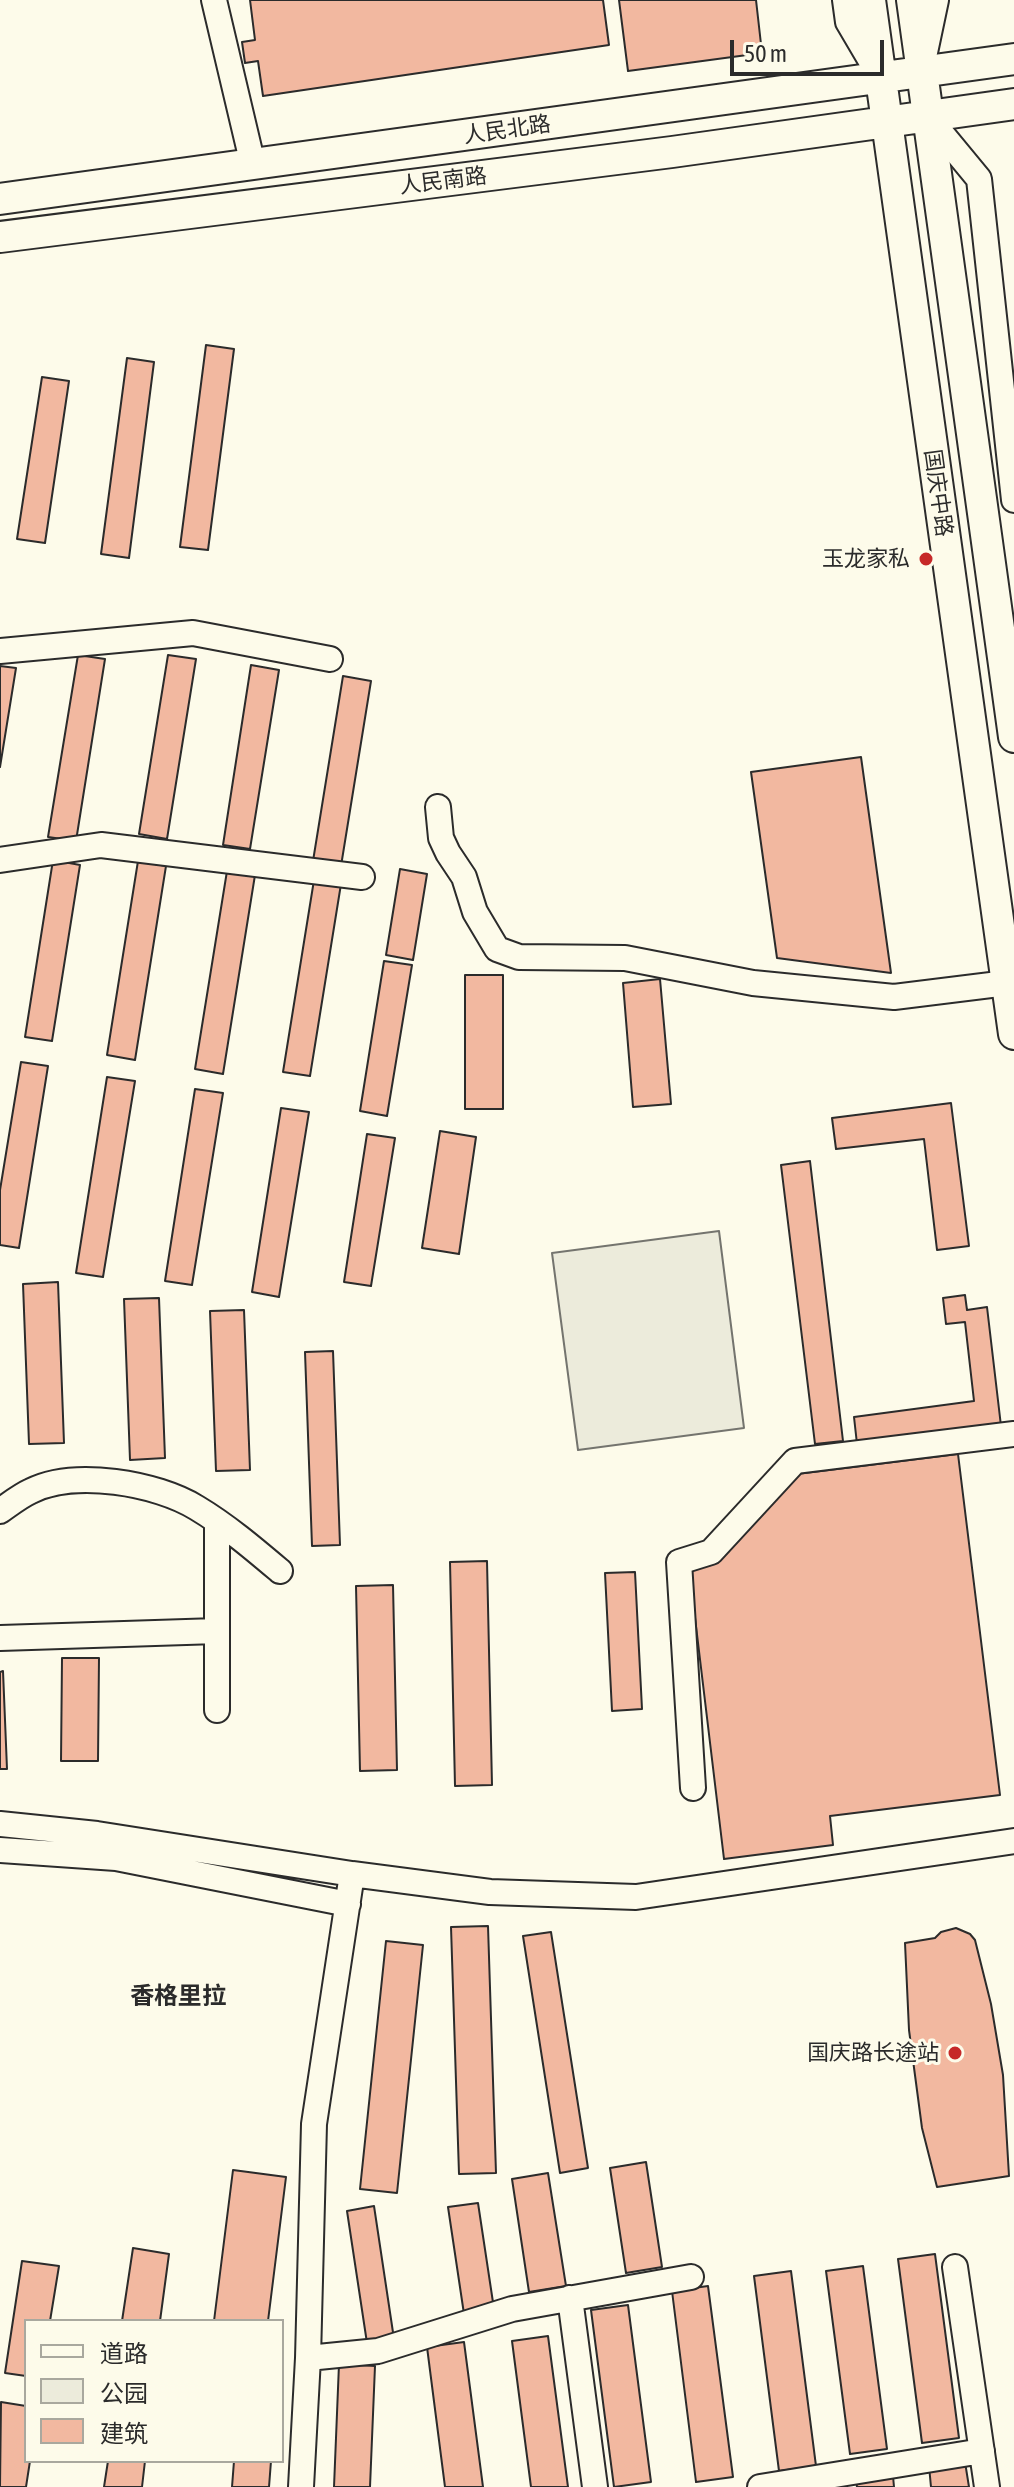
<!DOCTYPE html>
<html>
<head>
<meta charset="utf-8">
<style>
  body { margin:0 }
  #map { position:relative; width:1014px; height:2487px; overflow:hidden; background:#fdfbea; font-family:"Asap Condensed","Noto Sans SC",sans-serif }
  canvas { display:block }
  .legend { position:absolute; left:24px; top:2319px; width:260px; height:144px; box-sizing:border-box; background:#fdfbea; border:2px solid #a9a89e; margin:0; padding:10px 14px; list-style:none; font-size:24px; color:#2b2b2b }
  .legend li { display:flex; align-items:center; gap:16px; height:40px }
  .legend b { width:40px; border:2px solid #a9a89e }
  .scale { position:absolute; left:730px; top:40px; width:154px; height:36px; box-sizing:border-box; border:4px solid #2b2b2b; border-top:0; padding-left:10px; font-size:24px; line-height:28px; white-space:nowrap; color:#2b2b2b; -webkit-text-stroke:6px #fdfbea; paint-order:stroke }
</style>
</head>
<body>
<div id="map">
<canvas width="1014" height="2487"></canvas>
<ul class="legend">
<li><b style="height:10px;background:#fdfbea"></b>道路</li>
<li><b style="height:22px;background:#ecebdb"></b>公园</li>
<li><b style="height:22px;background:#f2b8a0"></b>建筑</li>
</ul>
<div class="scale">50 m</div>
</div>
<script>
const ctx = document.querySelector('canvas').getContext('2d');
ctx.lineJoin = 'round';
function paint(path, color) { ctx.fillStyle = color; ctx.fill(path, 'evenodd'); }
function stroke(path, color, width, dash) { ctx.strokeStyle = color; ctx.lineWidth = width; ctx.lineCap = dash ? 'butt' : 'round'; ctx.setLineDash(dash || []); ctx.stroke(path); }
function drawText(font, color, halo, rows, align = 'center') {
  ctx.font = font + ' "Asap Condensed","Noto Sans SC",sans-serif'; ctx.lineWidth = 6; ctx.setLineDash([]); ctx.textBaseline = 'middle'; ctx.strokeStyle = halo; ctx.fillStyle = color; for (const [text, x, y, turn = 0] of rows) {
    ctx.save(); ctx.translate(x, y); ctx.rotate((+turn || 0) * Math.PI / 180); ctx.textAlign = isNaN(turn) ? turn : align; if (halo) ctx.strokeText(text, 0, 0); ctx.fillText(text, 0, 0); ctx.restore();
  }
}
const green = new Path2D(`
  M719 1231 744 1428 578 1450 552 1253Z`);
paint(green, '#ecebdb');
stroke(green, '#74746e', 2);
const building = new Path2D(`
  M250 0H603L609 45 263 96 258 61 245 63 242 42 255 40Z
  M619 0H756L762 53 628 71Z
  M206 345 234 349 208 550 180 547Z
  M127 358 154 362 129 558 101 554Z
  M42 377 69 381 45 543 17 539Z
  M78 655 105 659 76 841 48 837Z
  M168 655 196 659 167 839 139 834Z
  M251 665 279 670 250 849 223 845Z
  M0 666 16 668 0 767Z
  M343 676 371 681 341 866 313 861Z
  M861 757 891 973 777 958 751 772Z
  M53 860 80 865 52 1041 25 1037Z
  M138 861 166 866 135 1060 107 1055Z
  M400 869 427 874 413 960 386 955Z
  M227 871 255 875 223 1074 195 1069Z
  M314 880 341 884 310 1076 283 1072Z
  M384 961 412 965 387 1116 360 1111Z
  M465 975H503V1109H465Z
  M660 979 671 1104 633 1107 623 983Z
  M21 1062 48 1066 19 1248 0 1245V1190Z
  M107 1077 135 1081 103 1277 76 1273Z
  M195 1089 223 1093 192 1285 165 1281Z
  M951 1103 969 1246 937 1250 924 1139 836 1149 832 1118Z
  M281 1108 309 1112 279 1297 252 1292Z
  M440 1131 476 1137 459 1254 422 1248Z
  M367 1134 395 1138 371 1286 344 1282Z
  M810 1161 843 1441 815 1444 781 1165Z
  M58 1282 64 1443 29 1444 23 1284Z
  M965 1295 967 1310 987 1307 1001 1426 857 1444 854 1417 974 1401 965 1322 946 1324 943 1298Z
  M159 1298 165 1458 130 1460 124 1299Z
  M244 1310 250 1470 216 1471 210 1311Z
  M333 1351 340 1545 312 1546 305 1352Z
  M958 1454 1000 1795 830 1816 833 1845 724 1859 689 1568 711 1565 797 1474Z
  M487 1561 492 1785 455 1786 450 1562Z
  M635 1572 642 1709 612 1711 605 1573Z
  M393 1585 397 1770 360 1771 356 1586Z
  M62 1658H99L98 1761H61Z
  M3 1671 7 1769H0V1672Z
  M488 1926 496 2173 459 2174 451 1927Z
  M956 1928 970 1934 975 1940 991 2004 1003 2075 1009 2176 937 2187 922 2128 909 2030 905 1943 935 1938 941 1932Z
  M551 1932 588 2168 560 2173 523 1936Z
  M386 1941 423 1945 397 2193 360 2189Z
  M646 2162 662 2267 626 2273 610 2168Z
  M233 2170 286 2177 268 2321H214Z
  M548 2173 566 2286 529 2292 512 2179Z
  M478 2203 494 2309 464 2314 448 2207Z
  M374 2206 394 2339 367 2343 347 2211Z
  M133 2248 169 2254 160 2321H122Z
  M935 2254 959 2438 922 2443 898 2259Z
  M22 2261 59 2266 50 2321H26V2376L5 2373Z
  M863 2266 887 2449 850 2454 826 2271Z
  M791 2271 816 2466 779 2471 754 2276Z
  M708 2286 733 2477 696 2482 672 2291Z
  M628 2305 651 2482 614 2487 591 2310Z
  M548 2336 568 2487H531L512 2341Z
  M464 2342 483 2487H445L427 2347Z
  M339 2364 375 2366 370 2487H334Z
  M1 2402 26 2406V2461H30L26 2487H0Z
  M108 2461H145L142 2487H104Z
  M234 2461H271L269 2487H232Z
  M965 2462 969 2487H931L929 2466Z
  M893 2476 894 2487H857L856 2481Z`);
paint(building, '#f2b8a0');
stroke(building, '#2b2b2b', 2);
const minor = new Path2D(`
  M214 0 253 165
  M845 0 848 22 878 73
  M924 57 936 0
  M927 116 979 179 1014 500
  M0 651 193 633 330 659
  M438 807 441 838 448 853 464 877 475 912 497 949 519 957 625 958 753 983 894 997 1007 983
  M0 860 101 845 362 877
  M0 1511C10 1504 20 1496 31 1491 74 1469 157 1483 197 1508 227 1526 254 1549 280 1571
  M217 1522V1710
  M0 1638 217 1631
  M693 1788 679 1562 711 1552 795 1461 1014 1434
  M0 1824 97 1834 352 1874 490 1892 636 1897 1014 1841
  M0 1850 116 1858 348 1904
  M955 2267 987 2487
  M570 2298 595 2487
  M308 2358 378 2351 512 2309 691 2277
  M301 2487 308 2358 314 2124 352 1874
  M760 2487 982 2451`);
const major = new Path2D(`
  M870 0 1014 1034
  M912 0 1014 737
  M0 199 1014 59
  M0 237 672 152 1014 104`);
stroke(minor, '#2b2b2b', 28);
stroke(major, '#2b2b2b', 34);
stroke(minor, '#fdfbea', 24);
stroke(major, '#fdfbea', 30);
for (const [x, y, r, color] of [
  [926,559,8,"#c62828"],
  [955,2053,8,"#c62828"]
]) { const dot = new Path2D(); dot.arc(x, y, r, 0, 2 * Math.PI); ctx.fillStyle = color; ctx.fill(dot); stroke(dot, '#fdfbea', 3); }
drawText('22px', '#2b2b2b', '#fdfbea', [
  ["人民北路",507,130,-8],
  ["人民南路",443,181,-7],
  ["国庆中路",938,493,82]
]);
drawText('22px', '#2b2b2b', '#fdfbea', [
  ["玉龙家私",910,559],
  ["国庆路长途站",939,2053]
], 'right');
drawText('bold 24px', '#2b2b2b', '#fdfbea', [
  ["香格里拉",178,1996]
]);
</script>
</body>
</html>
